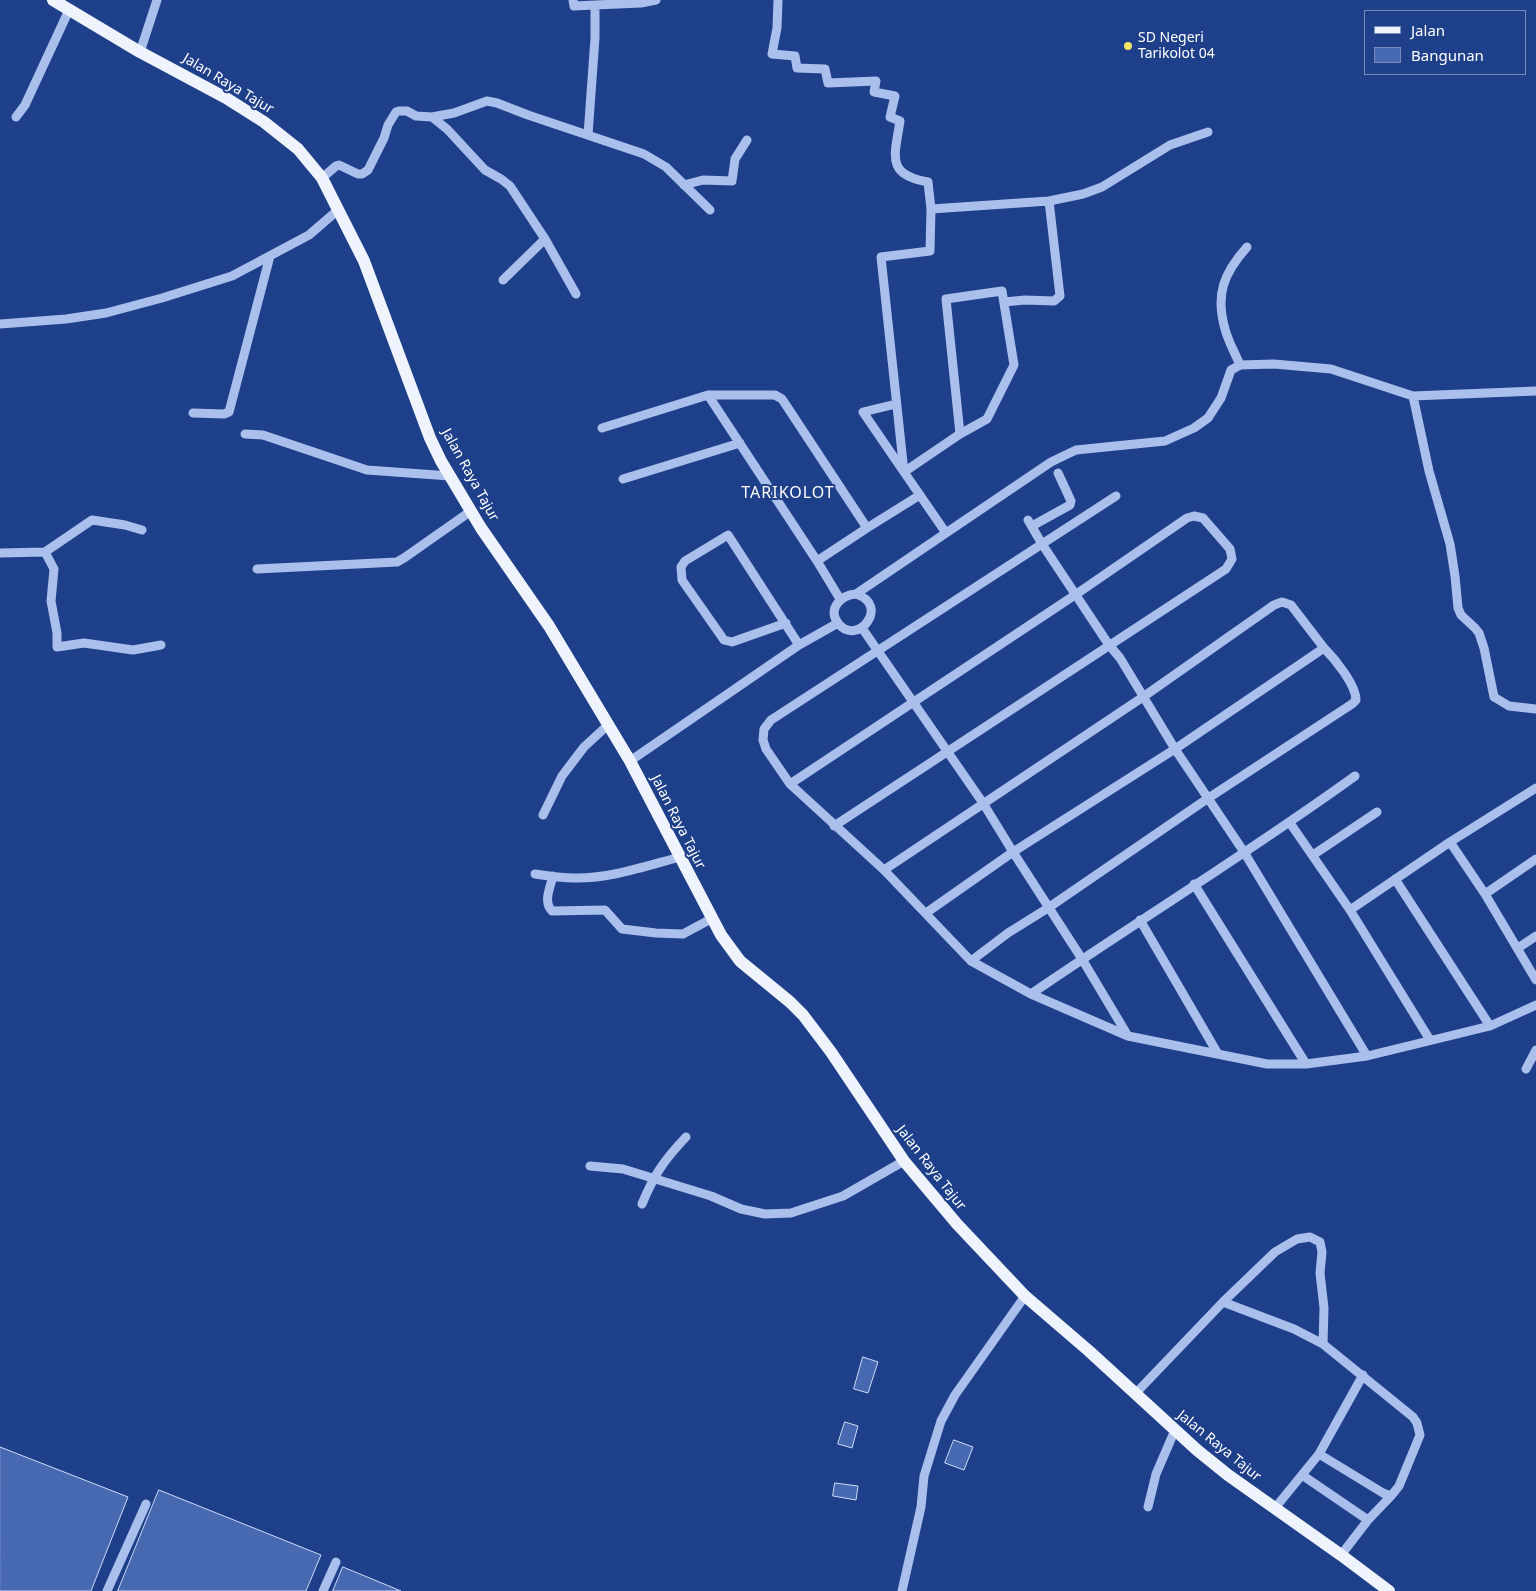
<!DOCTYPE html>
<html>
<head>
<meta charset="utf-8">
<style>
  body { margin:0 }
  #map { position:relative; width:1536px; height:1591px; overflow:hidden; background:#1e3f8a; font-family:"Noto Sans",sans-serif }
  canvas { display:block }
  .legend { position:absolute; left:1364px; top:10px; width:162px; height:65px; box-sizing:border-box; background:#1e3f8a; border:1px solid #788cb9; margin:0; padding:6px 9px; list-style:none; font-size:15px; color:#fff }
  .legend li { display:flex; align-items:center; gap:10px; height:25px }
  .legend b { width:25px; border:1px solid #788cb9 }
</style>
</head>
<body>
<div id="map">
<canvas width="1536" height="1591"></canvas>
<ul class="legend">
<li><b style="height:6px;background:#eff3fe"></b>Jalan</li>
<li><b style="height:14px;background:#4769b2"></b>Bangunan</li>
</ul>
</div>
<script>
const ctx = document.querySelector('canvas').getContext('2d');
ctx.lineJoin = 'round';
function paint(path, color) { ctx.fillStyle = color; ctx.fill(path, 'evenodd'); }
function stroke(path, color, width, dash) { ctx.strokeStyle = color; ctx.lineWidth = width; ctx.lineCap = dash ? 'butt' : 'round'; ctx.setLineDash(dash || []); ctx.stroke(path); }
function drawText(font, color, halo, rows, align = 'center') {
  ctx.font = font + ' "Noto Sans",sans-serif'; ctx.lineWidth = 4; ctx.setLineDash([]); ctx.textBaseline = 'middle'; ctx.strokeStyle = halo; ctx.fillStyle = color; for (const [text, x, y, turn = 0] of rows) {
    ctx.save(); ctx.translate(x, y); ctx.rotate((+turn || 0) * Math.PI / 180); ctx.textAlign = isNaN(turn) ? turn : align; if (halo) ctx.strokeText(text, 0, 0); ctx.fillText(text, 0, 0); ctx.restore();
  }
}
const building = new Path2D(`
  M863 1357 878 1362 868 1393 854 1389Z
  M845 1422 858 1426 852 1448 838 1444Z
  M954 1440 973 1447 964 1470 945 1463Z
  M0 1447 128 1497 91 1591H0Z
  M835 1483 858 1486 856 1500 833 1496Z
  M159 1490 321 1555 306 1591H118Z
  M343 1567 401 1591H333Z`);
paint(building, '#4769b2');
stroke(building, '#cfdcf8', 1);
stroke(new Path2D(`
  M573 0 574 6 595 5
  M778 0 777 28 772 54 795 56 797 68 825 69 828 83 876 81 874 92 895 96 890 117 900 121C895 155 885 175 928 182L931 209 930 251 881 257 904 472 946 533 856 594C841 595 827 609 838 623 857 648 891 605 856 594
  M140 52 157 0
  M16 117 25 105 69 10
  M432 117 447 129 485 170 501 179 510 186 545 239 576 294
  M588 135 595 38V5L641 3 656 0
  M322 178 336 166 339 165 358 174H362L368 170 384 138 388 125 396 112 399 111H407L416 116 432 117 454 113 487 101 497 103 528 115 644 154 666 167 710 210
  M684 185 703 180 732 181 735 159 747 140
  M931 209 1049 201 1083 194 1102 187 1170 145 1208 132
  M503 280 545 239
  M1004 302 1025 300 1054 301 1060 296 1049 201
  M0 324 66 319 106 313 162 298 232 276 309 235 338 210
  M1240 365C1235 353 1228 341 1225 329 1215 294 1224 273 1247 247
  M708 395 817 561 840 599
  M1413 396 1429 471 1450 544 1455 576 1458 608 1461 615 1475 628 1479 633 1484 648 1494 697 1509 706 1536 709
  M896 404 863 412 904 472 960 434 987 419 1014 365 1002 291 946 299 960 434
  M193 413 224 414 229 412 270 256
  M602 428 708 395H775L782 399 867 528
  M245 434 263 435 367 470 450 476
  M623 479 740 443
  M1028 520 1042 544 1116 496
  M1032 526 1070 505 1071 501 1058 473
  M946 533 1051 462 1076 450 1165 441 1194 428 1208 418 1221 398 1231 370 1240 365 1274 364 1331 369 1413 396 1536 391
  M45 552 54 569 51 601 57 633V647L84 643 133 650 161 645
  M0 553 45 552 92 520 125 525 142 530
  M817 561 867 528 920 495
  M257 569 397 562 404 558 471 511
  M786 623 732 642 724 640 682 580 681 567 685 561 728 535 799 645
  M862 628 983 803 1013 852 926 913
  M630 761 799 645 838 623
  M790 784 1075 595 1187 518 1194 516 1203 518 1230 549 1232 559 1226 569 834 826
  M543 815 562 776 584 747 608 725
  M1290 823 1350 910 1430 1040
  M1450 842 1536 788
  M1313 855 1377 812
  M884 870 1143 697 1274 605 1282 602 1291 605 1324 648
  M535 874C548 876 561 878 574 878 609 879 646 866 680 857
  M553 876C550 888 543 902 552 911L605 910 622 929 656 933 683 934 711 919
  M1395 879 1490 1026
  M1194 884 1306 1064
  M1485 894 1536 859
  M1350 910 1450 842 1485 894 1536 980
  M1140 920 1218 1054
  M1518 948 1536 936
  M971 961 884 870 790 784 766 749 763 740 764 729 771 720 1042 544 1109 645 1120 658 1175 749 1244 852 1367 1056
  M1031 994C1139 920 1250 852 1355 776
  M1128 1036 1082 959 1013 852 1175 749 1324 648C1335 659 1356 685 1356 700L1352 704 1207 799 1048 908 1008 933 971 961 1031 994 1128 1036 1267 1064H1306L1367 1056 1490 1026 1536 1005
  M1526 1069 1536 1050
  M590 1166 623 1169 711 1196 741 1209 765 1214 791 1213 843 1196 904 1161
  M642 1204C654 1175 664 1160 686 1137
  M1223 1302 1294 1329 1323 1344 1413 1417 1417 1423 1420 1435 1399 1486 1391 1496 1383 1493 1319 1454
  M1135 1394 1223 1302 1275 1252 1297 1239 1310 1237 1320 1242 1322 1252 1320 1273 1324 1308 1323 1344
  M1302 1475 1368 1520
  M1148 1507 1156 1474 1175 1430
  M1275 1508 1319 1454 1363 1375
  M1341 1555 1368 1520 1391 1496
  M107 1591 146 1504
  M323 1591 336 1562
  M902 1591 921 1507 924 1476 941 1421 955 1395 1025 1296`), '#aabfeb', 9);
stroke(new Path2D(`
  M53 0 140 52 226 98 264 122 298 149 322 178 364 261 430 438 441 461 481 528 549 626 630 761 721 935 740 961 790 1002 803 1015 831 1052 904 1161 957 1224 1025 1296 1089 1351 1197 1450 1228 1475 1341 1555 1389 1591`), '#eff3fe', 12);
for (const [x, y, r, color] of [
  [1128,46,5,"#fae369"]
]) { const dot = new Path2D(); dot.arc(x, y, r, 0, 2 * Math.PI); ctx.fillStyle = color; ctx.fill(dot); stroke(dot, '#1e3f8a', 2); }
drawText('14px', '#fff', '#1e3f8a', [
  ["SD Negeri",1138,38],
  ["Tarikolot 04",1138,54]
], 'left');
drawText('14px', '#fff', '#1e3f8a', [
  ["Jalan Raya Tajur",228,84,31],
  ["Jalan Raya Tajur",470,475,61],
  ["Jalan Raya Tajur",678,822,63],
  ["Jalan Raya Tajur",931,1168,52],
  ["Jalan Raya Tajur",1219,1446,39]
]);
ctx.letterSpacing = '1px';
drawText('16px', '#fff', '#1e3f8a', [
  ["TARIKOLOT",788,493]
]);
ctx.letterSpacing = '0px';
</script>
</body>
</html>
